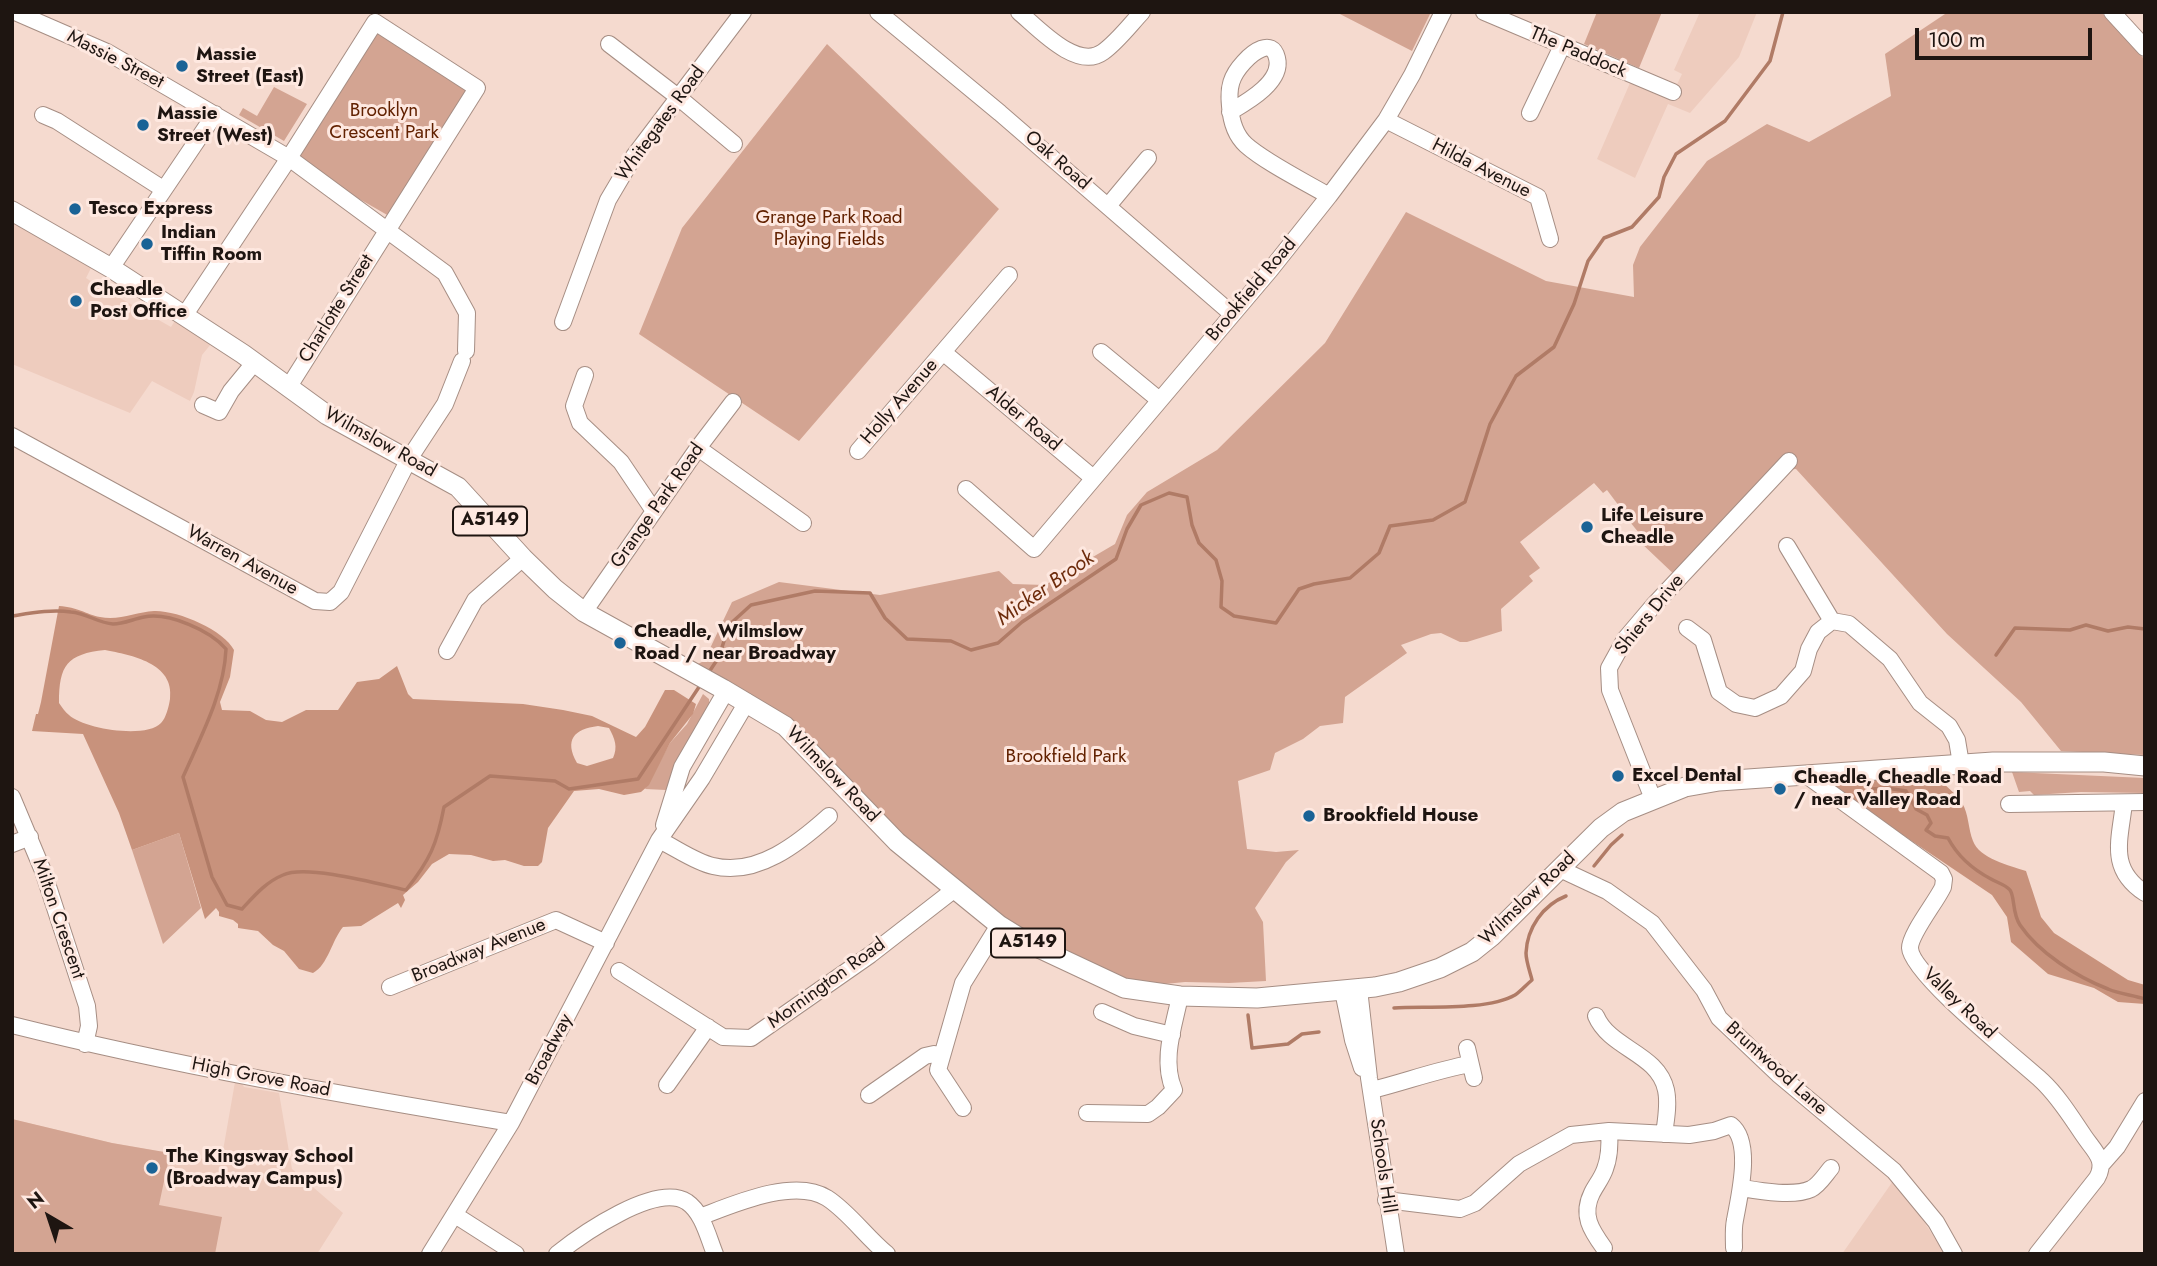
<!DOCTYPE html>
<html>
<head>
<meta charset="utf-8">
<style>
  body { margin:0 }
  #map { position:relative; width:2157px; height:1266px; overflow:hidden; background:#f5dacf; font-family:Jost,sans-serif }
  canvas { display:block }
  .frame { position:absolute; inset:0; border:14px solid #1e1511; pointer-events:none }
  .north { position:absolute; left:14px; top:1182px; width:70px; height:70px; -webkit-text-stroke:5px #fee8e0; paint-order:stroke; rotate:321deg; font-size:19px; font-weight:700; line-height:28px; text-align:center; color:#1e1511 }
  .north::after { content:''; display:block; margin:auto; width:24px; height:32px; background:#1e1511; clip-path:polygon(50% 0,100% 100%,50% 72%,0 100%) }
  .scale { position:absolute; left:1915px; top:28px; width:177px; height:32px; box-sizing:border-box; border:4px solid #1e1511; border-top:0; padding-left:9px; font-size:21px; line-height:24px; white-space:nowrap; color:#1e1511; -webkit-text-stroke:5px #fee8e0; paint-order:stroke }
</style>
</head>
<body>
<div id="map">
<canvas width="2157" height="1266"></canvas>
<div class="frame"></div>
<div class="north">N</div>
<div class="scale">100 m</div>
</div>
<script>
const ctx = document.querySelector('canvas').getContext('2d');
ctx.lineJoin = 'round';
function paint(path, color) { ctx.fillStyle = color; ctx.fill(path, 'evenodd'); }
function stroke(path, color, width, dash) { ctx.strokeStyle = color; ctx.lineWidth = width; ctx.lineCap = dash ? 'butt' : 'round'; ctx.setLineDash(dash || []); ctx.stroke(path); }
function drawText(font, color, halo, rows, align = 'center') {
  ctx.font = font + ' Jost,sans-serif'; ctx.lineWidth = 6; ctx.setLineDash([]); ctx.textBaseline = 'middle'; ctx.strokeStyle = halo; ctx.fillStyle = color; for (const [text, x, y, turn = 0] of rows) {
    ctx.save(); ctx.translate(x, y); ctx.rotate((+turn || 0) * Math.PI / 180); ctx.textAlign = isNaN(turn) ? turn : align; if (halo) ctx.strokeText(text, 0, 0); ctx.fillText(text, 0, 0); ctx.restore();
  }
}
paint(new Path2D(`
  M1700 12H1757L1739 57 1690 113 1668 104 1635 178 1597 159 1630 83 1670 99 1682 74 1674 70Z
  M12 222 91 268 86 278 92 282 171 327 176 319 211 344 202 355 194 392 190 401 152 381 130 413 12 364Z
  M235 1082 242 1084 244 1087 279 1093 292 1169 343 1213 317 1254H12V1119L112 1143 221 1162Z
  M1893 1181 1915 1208 1945 1254H1842Z`), '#eeccbe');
paint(new Path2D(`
  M1336 12H1431L1412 51Z
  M1597 12H1662L1639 68 1584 44Z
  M1948 12H2101L2145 60V755L2061 751 2021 702 1947 634 1796 469 1782 470 1679 579 1639 541 1643 538 1622 512 1619 515 1615 510 1619 506 1607 490 1603 493 1594 483 1520 542 1540 568 1529 576 1533 581 1501 609 1502 631 1467 642H1460L1441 633 1431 634 1401 645 1407 653 1345 697 1343 723 1320 726 1303 739 1275 753 1270 770 1238 781 1247 849 1276 852 1299 850 1286 862 1255 908 1263 922 1266 981 1229 983 1185 982 1124 988 999 925 785 726 687 669 704 661 732 602 779 582 880 595 999 571 1013 584 1045 585 1115 544 1127 515 1147 492 1217 450 1325 343 1406 212 1546 281 1634 297 1633 265 1640 247 1707 161 1767 124 1809 142 1891 96 1885 54Z
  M375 29 473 89 389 216 293 161Z
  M827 44 999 209 799 441 639 334 682 228Z
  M274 87 307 104 284 141 239 115 243 108 257 116Z
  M703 694 709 699V707L666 790 645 789 670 743 687 724Z
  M2012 772 2145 778V793L2081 792 2034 795 2030 791 2019 792Z
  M179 833 201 908 163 944 132 850Z
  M12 1119 112 1143 170 1153 159 1205 222 1217 215 1254H12Z`), '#d3a492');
paint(new Path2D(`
  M59 606C78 607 85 614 100 617 119 621 136 612 154 611 177 610 224 630 234 650L230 677 220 702 222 710 250 711 266 720 282 722 306 710H338L357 682 379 679 397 666 408 694 413 699 523 704 563 710 592 716 636 737 645 727 665 690H674L696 704 693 714 670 743 649 785 641 792 624 795 599 789 574 791 548 828 542 862 538 866H524L505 860 493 861 471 855 449 854 432 864 418 882 403 895 405 900 401 908 398 903 361 926 343 927C332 940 328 965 313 973L299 969 284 951 273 945 258 931 238 928V924L233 920 219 916V912L216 908 205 919 179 833 132 850 119 813 83 734 32 731 36 714H38L41 702ZM105 650C131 655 175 663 170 699 169 706 166 718 161 723 146 739 84 729 69 715 65 712 62 707 59 703 59 665 67 654 105 650ZM598 726 609 728C615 739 618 747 613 758L587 766 577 763C564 740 574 729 598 726Z
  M1936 774C1943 786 1955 791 1962 803 1969 814 1968 829 1973 841 1979 858 2010 866 2026 871L2041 917 2054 933 2128 980 2145 985V1004L2118 1002 2094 988 2048 974 2011 942 2007 917 1992 895 1830 786 1857 781Z`), '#c8927c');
stroke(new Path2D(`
  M12 616C31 613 52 609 71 612 86 613 98 623 113 624 124 624 133 619 144 617 169 612 211 631 226 649 224 694 201 736 183 777L212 877 227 905 242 909C255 895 266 882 283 875 306 864 379 884 406 890 430 860 437 844 444 807L490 776 555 781 569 789 638 779 701 684
  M1996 655 2015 628 2070 630 2086 625 2108 631 2128 627 2145 629
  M707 675 719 657 729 625 751 605 815 591 870 593 885 618 907 639 951 641 971 650 998 643 1022 622 1116 559 1127 529 1141 505 1169 493 1187 497 1192 525 1199 543 1216 560 1222 581 1221 607 1234 616 1276 623 1299 589 1314 584 1350 578 1379 553 1390 526 1433 520 1465 502 1490 424 1516 376 1554 347 1574 304 1588 261 1604 238 1632 227 1659 197 1664 177 1676 154 1725 121 1770 61 1783 12
  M1872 789 1887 788 1906 791 1916 809 1927 815 1931 823 1926 830 1935 836 1948 838C1958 857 1972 869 1991 879 1996 882 2006 885 2010 890 2015 897 2012 913 2020 925 2039 953 2077 977 2108 989 2119 994 2133 995 2145 999
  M1594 866 1611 845 1622 835
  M1394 1008C1426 1006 1487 1011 1515 995 1521 991 1526 985 1532 980 1530 972 1526 961 1526 953 1527 928 1543 905 1566 896
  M1248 1015 1252 1048 1288 1044 1302 1034 1319 1032`), '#b07b66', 3.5);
const minor = new Path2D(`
  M15 12 107 52 289 158 445 273 467 313 466 351
  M878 12 1000 113 1232 314
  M1019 12C1038 28 1077 71 1103 52 1117 42 1130 25 1142 12
  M1484 12 1673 92
  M2112 12 2145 48
  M609 44 678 97 734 144
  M1230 112C1247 102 1283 82 1277 58 1272 37 1252 53 1244 62 1231 76 1228 87 1230 106 1231 120 1235 135 1246 145 1265 162 1305 182 1329 196
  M1530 113 1562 46
  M43 115 57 121 163 189
  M1386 120 1538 197 1550 239
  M1108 206 1148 158
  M111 268 215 114
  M184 316 289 158 375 22 477 88 288 388
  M563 322 608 200 634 156 743 12
  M943 352 1092 477
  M1101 352 1158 399
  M585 375 574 406 580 423 621 462 654 511
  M203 405 219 412 231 391 254 363
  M12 436 315 601 330 602 341 592 409 459 445 404 462 361
  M698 448 803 523
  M858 451 1009 275
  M966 489 1034 549 1271 269 1329 196 1386 120 1412 75 1443 12
  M1787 546 1832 621
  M584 612 698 448 733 402
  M1687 628 1703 640 1719 692 1736 704 1755 708 1781 696 1803 671 1809 649 1818 632 1832 621 1849 624 1890 659 1920 703 1949 726 1957 740 1961 764
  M447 651 475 600 523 558
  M1806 775 1941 873 1944 879 1943 887C1936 902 1910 934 1910 948 1911 974 2018 1059 2042 1081 2059 1097 2071 1117 2084 1136 2094 1151 2107 1160 2097 1178L2037 1254
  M12 797 43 871 87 1006 89 1026 85 1044
  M1653 799 1610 690 1609 668 1625 639 1653 606 1789 461
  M2124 803C2120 840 2108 869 2145 893
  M2009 804 2145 802
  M664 825 682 767 726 691
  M659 840C676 848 695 862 713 866 757 877 799 843 829 816
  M12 844 30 837
  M1560 869 1607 891 1652 923 1704 990 1719 1018 1778 1074 1894 1171 1936 1222 1954 1254
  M619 971 723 1037 751 1038 870 955 955 889
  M390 987 556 920 606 943
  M1359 989 1369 1078 1396 1254
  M1343 991 1353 1040 1362 1068
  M1102 1012 1134 1026 1172 1035
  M1596 1016C1610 1049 1658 1053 1666 1090 1669 1104 1666 1120 1664 1134
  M12 1025C176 1066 344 1095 511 1123
  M1467 1048 1474 1078
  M667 1085 708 1027
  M1372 1090C1405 1082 1436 1070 1470 1064
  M869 1095 925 1056 934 1054 942 1056
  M963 1108 938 1070 963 983 999 925
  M1087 1113 1148 1114 1158 1107 1174 1090C1161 1060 1174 1026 1180 996
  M2102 1164 2117 1147 2145 1101
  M1742 1188C1760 1191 1794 1197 1811 1189 1819 1185 1825 1175 1831 1168
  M1386 1200 1460 1209 1475 1203 1519 1164 1571 1135 1609 1131 1689 1135 1714 1131 1731 1125C1753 1142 1739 1197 1735 1220 1733 1229 1734 1239 1734 1248
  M455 1215 516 1254
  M700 1217C732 1205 794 1177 827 1198 849 1212 866 1237 887 1254
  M1604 1248C1591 1230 1581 1215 1592 1193 1596 1185 1602 1178 1605 1169 1610 1156 1610 1144 1609 1131
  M430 1254 511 1123 659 840 702 778 747 702
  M557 1254C581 1235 656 1182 687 1202 703 1213 708 1237 715 1254`);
const major = new Path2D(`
  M12 211 111 268 243 354 327 415 458 487 523 558 555 589 584 612 723 689 785 726 897 842 999 925 1028 943 1124 988 1180 996 1257 998 1375 987 1399 982 1440 968 1472 952 1492 936 1601 828 1623 812 1685 787 1719 781 1993 762H2104L2145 766`);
stroke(minor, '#a68e84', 18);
stroke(major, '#a68e84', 21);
stroke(minor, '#fff', 16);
stroke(major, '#fff', 19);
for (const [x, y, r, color] of [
  [182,66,7,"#1a6396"],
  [143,125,7,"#1a6396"],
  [75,209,7,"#1a6396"],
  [147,244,7,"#1a6396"],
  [76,301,7,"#1a6396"],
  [1587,527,7,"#1a6396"],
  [620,643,7,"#1a6396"],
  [1618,776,7,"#1a6396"],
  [1780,789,7,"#1a6396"],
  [1309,816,7,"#1a6396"],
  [152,1168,7,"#1a6396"]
]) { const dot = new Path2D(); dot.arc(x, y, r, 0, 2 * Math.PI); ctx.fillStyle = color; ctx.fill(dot); stroke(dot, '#fee8e0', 2.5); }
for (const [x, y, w] of [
  [490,521,74],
  [1028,943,74]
]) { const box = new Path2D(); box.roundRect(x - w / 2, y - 14.5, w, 29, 5); ctx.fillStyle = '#fee8e0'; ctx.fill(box); stroke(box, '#1e1511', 2); }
drawText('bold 18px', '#1e1511', null, [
  ["A5149",490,521],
  ["A5149",1028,943]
]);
drawText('19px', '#1e1511', '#fee8e0', [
  ["The Paddock",1578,53,23],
  ["Massie Street",115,60,27],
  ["Whitegates Road",661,124,-54],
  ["Oak Road",1057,161,41],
  ["Hilda Avenue",1481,169,27],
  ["Brookfield Road",1252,290,-50],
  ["Charlotte Street",337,309,-58],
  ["Holly Avenue",900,402,-49],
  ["Alder Road",1023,419,40],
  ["Wilmslow Road",380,443,29],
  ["Grange Park Road",658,506,-55],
  ["Warren Avenue",242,561,29],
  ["Shiers Drive",1650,615,-51],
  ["Wilmslow Road",832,775,46],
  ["Wilmslow Road",1528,899,-44],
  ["Milton Crescent",58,919,71],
  ["Broadway Avenue",479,951,-22],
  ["Mornington Road",827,984,-36],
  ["Valley Road",1959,1004,44],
  ["Broadway",550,1050,-62],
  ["Bruntwood Lane",1776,1069,42],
  ["High Grove Road",261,1078,11],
  ["Schools Hill",1382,1166,82]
]);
drawText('bold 19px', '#1e1511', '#fee8e0', [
  ["Massie",196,55],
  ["Street (East)",196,77],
  ["Massie",157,114],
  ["Street (West)",157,136],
  ["Tesco Express",89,209],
  ["Indian",161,233],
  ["Tiffin Room",161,255],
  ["Cheadle",90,290],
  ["Post Office",90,312],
  ["Life Leisure",1601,516],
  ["Cheadle",1601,538],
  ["Cheadle, Wilmslow",634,632],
  ["Road / near Broadway",634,654],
  ["Excel Dental",1632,776],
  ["Cheadle, Cheadle Road",1794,778],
  ["/ near Valley Road",1794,800],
  ["Brookfield House",1323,816],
  ["The Kingsway School",166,1157],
  ["(Broadway Campus)",166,1179]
], 'left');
drawText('19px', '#622100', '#fee8e0', [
  ["Brooklyn",384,111],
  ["Crescent Park",384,133],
  ["Grange Park Road",829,218],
  ["Playing Fields",829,240],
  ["Brookfield Park",1066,757]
]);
drawText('italic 21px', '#6e2c0c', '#fee8e0', [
  ["Micker Brook",1046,589,-35]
]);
</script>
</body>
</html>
